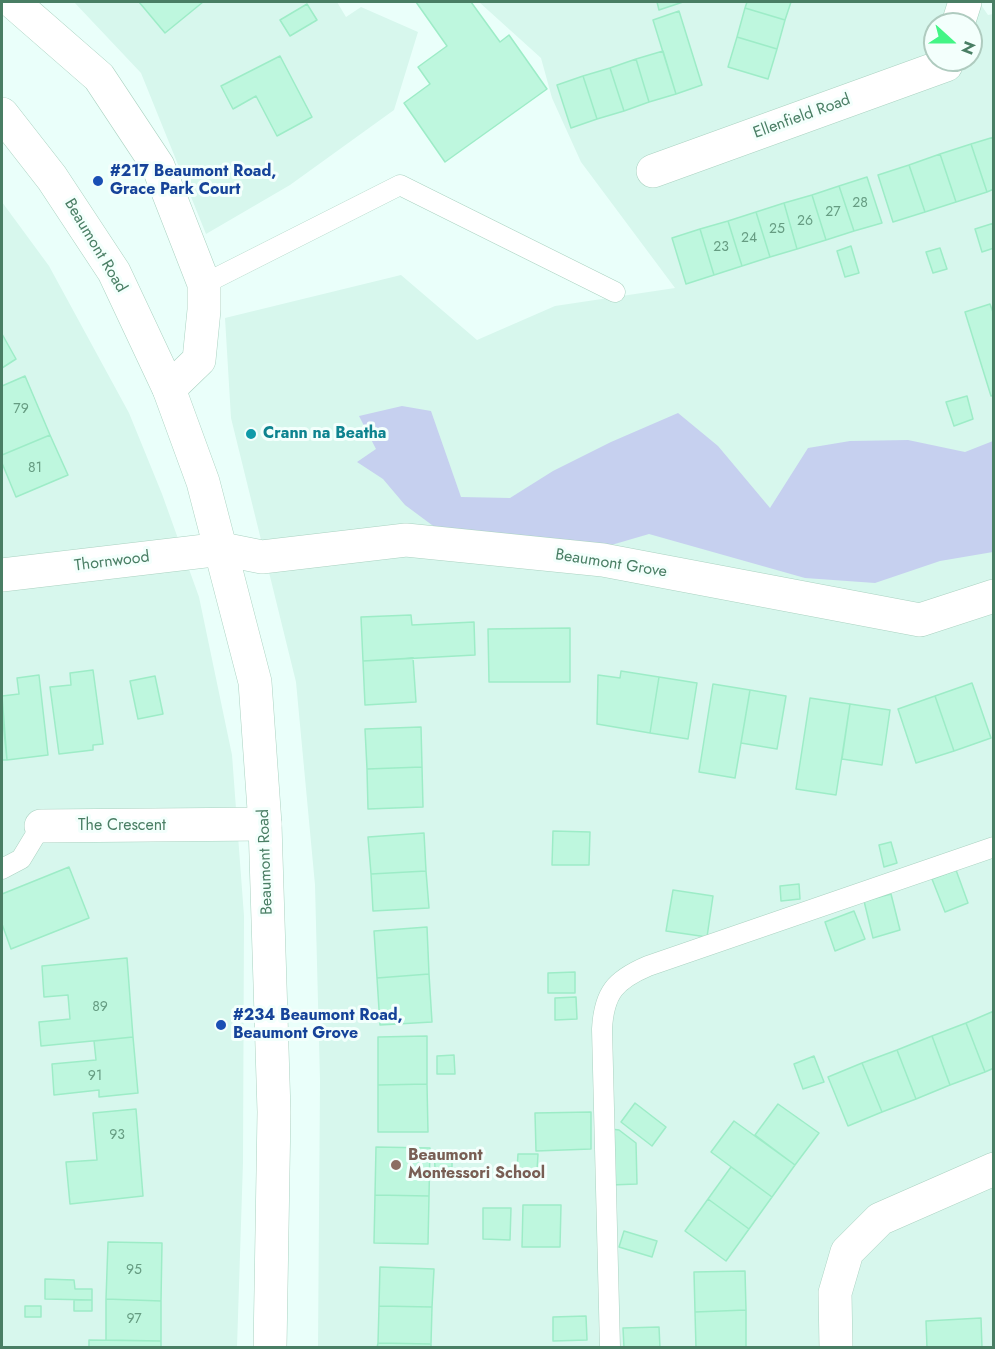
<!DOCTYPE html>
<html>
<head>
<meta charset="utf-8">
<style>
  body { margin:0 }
  #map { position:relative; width:995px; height:1349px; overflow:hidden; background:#eafffa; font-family:Jost,sans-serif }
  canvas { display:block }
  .frame { position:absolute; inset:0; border:3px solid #497e64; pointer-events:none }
  .north { position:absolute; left:923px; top:12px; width:60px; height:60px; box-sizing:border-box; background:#f3fffc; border:2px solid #afcbbf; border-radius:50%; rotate:111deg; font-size:16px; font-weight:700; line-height:24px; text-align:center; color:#497e64 }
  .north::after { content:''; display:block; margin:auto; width:21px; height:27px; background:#43f585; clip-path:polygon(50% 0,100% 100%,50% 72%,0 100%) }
</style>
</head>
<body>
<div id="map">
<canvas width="995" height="1349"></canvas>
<div class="frame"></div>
<div class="north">N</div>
</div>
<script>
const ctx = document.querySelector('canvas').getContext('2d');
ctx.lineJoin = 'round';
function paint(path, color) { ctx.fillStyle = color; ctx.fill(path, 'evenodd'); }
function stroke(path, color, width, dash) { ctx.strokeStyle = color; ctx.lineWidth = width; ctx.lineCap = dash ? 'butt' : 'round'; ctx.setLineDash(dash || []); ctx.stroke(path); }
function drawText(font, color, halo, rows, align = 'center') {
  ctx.font = font + ' Jost,sans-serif'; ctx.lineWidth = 6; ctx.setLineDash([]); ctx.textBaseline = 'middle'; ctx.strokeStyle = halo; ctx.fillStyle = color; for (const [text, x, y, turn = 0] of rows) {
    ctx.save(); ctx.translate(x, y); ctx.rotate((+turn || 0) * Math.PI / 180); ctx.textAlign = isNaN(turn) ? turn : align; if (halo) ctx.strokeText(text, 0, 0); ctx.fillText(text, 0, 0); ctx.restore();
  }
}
paint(new Path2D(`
  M74 2H337L346 17 361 7 418 32 394 110 290 185 206 234 141 73Z
  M479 2H979L988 15 993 14V1347H318L320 1081 315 885 296 682 231 418 225 318 401 275 477 340 555 306 675 288 581 162 552 98 541 58ZM935 24H971V60H935Z
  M2 202 49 266 129 413 162 494 199 597 232 755 244 916 243 1162 237 1347H2Z`), '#d7f7ed');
paint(new Path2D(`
  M402 406 431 411 461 497 510 498 553 471 611 442 678 413 718 446 770 508 808 448 850 441 908 440 965 452 993 441V552L940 561 875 583 805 578 649 534 601 548 436 528 405 505 383 479 357 462 376 449 359 416Z`), '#c6d0ef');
const building = new Path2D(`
  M139 2H203L165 33Z
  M416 2H471L500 42 509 35 547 89 445 162 404 103 430 84 418 67 447 46Z
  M657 2H683L659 10Z
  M747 2H791L785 20 745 8Z
  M307 4 317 20 290 36 280 20Z
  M745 8 785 20 777 49 737 37Z
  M679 11 702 85 676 94 653 20Z
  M737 37 777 49 768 79 728 67Z
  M663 51 676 94 649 102 636 59Z
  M280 56 312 117 277 136 256 96 233 109 221 86Z
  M636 59 649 102 624 111 610 68Z
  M610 68 624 111 597 119 583 76Z
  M583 76 597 119 571 128 557 85Z
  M994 137V189L987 192 971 144Z
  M971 144 987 192 956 202 940 154Z
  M940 154 956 202 925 212 909 165Z
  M909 165 925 212 893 222 878 175Z
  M867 177 882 223 854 231 839 186Z
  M839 186 854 231 826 240 812 195Z
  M812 195 826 240 797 249 784 203Z
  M784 203 797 249 770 257 756 212Z
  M756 212 770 257 742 266 728 221Z
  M728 221 742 266 714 275 700 229Z
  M994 223V248L982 252 975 229Z
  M700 229 714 275 686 284 672 238Z
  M851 246 859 273 845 277 837 251Z
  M940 248 947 269 933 273 926 252Z
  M990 304 994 315V395L991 396 965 312Z
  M2 334 16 359 2 368Z
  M25 376 50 435 2 455V386Z
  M967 396 973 419 954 426 946 402Z
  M50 435 68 475 16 497 2 463V455Z
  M411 615 412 625 474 622 475 655 363 661 361 617Z
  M570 628V682H489L488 629Z
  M413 658 416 702 365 705 363 661Z
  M93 670 103 744 93 745V750L59 754 50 687 71 685 70 673Z
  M621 671 659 677 650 733 597 724 598 675 620 678Z
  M39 675 48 755 7 760 2 696 19 694 17 678Z
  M155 676 163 714 138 719 130 681Z
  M659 677 697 683 688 739 650 733Z
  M972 683 991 738 954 751 935 696Z
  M713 684 750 690 735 778 699 772Z
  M750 690 786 696 777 749 741 743Z
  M935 696 954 751 916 763 898 709Z
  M810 698 850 704 836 795 796 789Z
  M850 704 890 710 882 765 842 759Z
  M2 712 7 760H2Z
  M421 727 422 767 367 769 365 729Z
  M422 767 423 807 368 809 367 769Z
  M553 831 590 832 589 865H552Z
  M424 833 426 871 371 874 368 837Z
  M891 842 897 863 884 867 879 845Z
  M69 867 89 918 11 949 2 924V894Z
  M956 870 968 903 945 912 932 879Z
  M426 871 429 908 373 911 371 874Z
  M799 884 800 899 781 901 780 886Z
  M673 890 713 896 707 937 666 931Z
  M891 894 900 930 873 938 864 901Z
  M854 911 865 939 835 951 825 922Z
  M427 927 429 974 377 978 374 931Z
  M127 958 133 1037 41 1046 39 1022 70 1019 68 995 44 997 42 966Z
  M575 972V993H548V973Z
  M429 974 432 1022 380 1025 377 978Z
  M576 997 577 1019 555 1020V998Z
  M994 1011V1068L985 1072 966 1023Z
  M966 1023 985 1072 950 1085 932 1036Z
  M427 1036V1084L378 1085V1037Z
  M932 1036 950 1085 916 1099 897 1050Z
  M133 1037 138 1093 99 1097V1090L54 1095 52 1064 96 1060 94 1041Z
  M897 1050 916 1099 882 1112 862 1063Z
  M454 1055 455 1074H437V1056Z
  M814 1056 824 1082 803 1089 794 1064Z
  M862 1063 882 1112 848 1126 828 1077Z
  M427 1084 428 1132H378V1085Z
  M635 1103 666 1127 652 1146 621 1122Z
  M778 1104 819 1133 795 1165 755 1135Z
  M136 1109 143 1196 70 1204 66 1162 97 1160 93 1113Z
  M591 1112V1149L536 1151 535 1113Z
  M734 1121 795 1165 772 1197 711 1152Z
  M611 1129 619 1130 636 1143 637 1184 610 1185Z
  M376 1147 430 1148 429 1196 375 1195Z
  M434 1150H452V1167L435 1168Z
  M518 1154H538L537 1171 517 1170Z
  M731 1167 772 1197 749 1229 708 1199Z
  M375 1195 429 1196 428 1244 374 1243Z
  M708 1199 749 1229 726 1261 685 1231Z
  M523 1205H561L560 1247H522Z
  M483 1208H511L510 1240 483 1239Z
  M624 1231 657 1241 652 1257 619 1247Z
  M108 1242 162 1243 161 1301 106 1299Z
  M380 1267 434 1269 432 1307 379 1306Z
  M745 1271 746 1310 695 1312 694 1272Z
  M45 1279 74 1280 75 1289H92V1300L45 1299Z
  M106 1299 161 1301V1341L106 1340Z
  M74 1300H92V1311H74Z
  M25 1306H41V1317H25Z
  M379 1306 432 1307 431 1344 378 1343Z
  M746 1310V1348H696L695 1312Z
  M586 1316 587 1340 553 1341V1317Z
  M981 1318 982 1348H927L926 1321Z
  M659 1327 660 1348H624L623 1328Z
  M89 1340 161 1341V1348H89Z
  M378 1343 431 1344V1348H377Z`);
paint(building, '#bef7de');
stroke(building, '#9decc7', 1.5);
const service = new Path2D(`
  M204 284 400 185 615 292
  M2 869 21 859 41 826
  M610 1348 602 1029C604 993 615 980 648 966L994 847`);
const minor = new Path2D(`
  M13 2 99 77 158 166 204 284V310L199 360 169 389
  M958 24 965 2
  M653 171 946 65 947 60
  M2 575 222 549 262 557 406 540 603 560 920 620 994 596
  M41 826 265 824
  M836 1348 835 1293 847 1252 880 1219 994 1169`);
const tertiary = new Path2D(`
  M2 114 52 178 114 272 169 389 203 482 255 682 265 824 274 1112 270 1348`);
stroke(service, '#aad2c1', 21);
stroke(minor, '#aad2c1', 34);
stroke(tertiary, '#aad2c1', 34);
stroke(service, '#fff', 20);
stroke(minor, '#fff', 33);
stroke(tertiary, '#fff', 33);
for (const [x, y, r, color] of [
  [98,181,6,"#1a4fb4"],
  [251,434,6,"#0f9aa8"],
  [221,1025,6,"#1a4fb4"],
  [396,1165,6,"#8d6e63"]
]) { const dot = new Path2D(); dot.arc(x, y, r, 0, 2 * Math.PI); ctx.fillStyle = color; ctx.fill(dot); stroke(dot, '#f3fffc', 2); }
drawText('14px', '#669c82', null, [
  ["28",860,204],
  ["27",833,213],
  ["26",805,222],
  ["25",777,230],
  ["24",749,239],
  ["23",721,248],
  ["79",21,410],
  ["81",35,469],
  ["89",100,1008],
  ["91",95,1077],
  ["93",117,1136],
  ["95",134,1271],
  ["97",134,1320]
]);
drawText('16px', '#497e64', '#f3fffc', [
  ["Ellenfield Road",802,117,-20],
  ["Beaumont Road",95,246,59],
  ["Thornwood",112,562,-7],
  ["Beaumont Grove",611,564,9],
  ["The Crescent",122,826],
  ["Beaumont Road",266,862,-92]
]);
drawText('bold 16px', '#164399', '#f3fffc', [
  ["#217 Beaumont Road,",110,172],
  ["Grace Park Court",110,190],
  ["#234 Beaumont Road,",233,1016],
  ["Beaumont Grove",233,1034]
], 'left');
drawText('bold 16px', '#0d838f', '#f3fffc', [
  ["Crann na Beatha",263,434]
], 'left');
drawText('bold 16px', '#785e54', '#f3fffc', [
  ["Beaumont",408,1156],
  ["Montessori School",408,1174]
], 'left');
</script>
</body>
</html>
